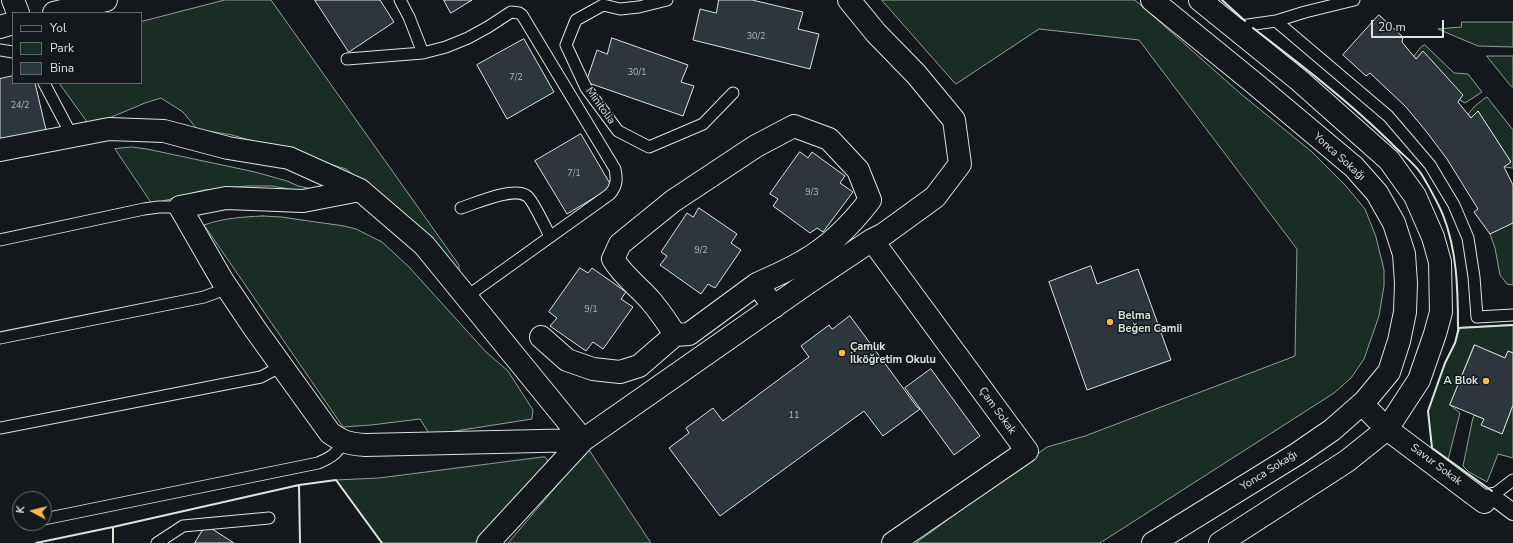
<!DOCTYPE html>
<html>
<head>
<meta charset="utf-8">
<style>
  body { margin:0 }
  #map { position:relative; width:1513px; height:543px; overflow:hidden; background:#14181c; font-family:"Nunito Sans",sans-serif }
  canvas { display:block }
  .legend { position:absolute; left:12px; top:12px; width:130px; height:72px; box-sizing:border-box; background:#14181c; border:1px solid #626a69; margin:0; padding:5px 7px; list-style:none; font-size:12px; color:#d8e6dc }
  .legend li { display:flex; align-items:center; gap:8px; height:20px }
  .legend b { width:20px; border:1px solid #626a69 }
  .north { position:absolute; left:12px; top:491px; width:40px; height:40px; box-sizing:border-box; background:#14181c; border:1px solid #626a69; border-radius:50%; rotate:277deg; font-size:11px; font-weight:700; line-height:16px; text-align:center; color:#d8e6dc }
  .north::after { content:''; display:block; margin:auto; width:14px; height:18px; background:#ffb74d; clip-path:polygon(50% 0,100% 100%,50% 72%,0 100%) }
  .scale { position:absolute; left:1371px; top:20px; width:73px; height:18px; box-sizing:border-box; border:2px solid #d8e6dc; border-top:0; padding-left:5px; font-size:12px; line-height:14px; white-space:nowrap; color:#d8e6dc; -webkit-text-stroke:3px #14181c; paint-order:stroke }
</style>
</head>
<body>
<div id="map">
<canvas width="1513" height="543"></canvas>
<ul class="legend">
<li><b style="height:5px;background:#14181c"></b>Yol</li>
<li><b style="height:11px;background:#1a2d24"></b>Park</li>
<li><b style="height:11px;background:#2c363c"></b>Bina</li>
</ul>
<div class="north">K</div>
<div class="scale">20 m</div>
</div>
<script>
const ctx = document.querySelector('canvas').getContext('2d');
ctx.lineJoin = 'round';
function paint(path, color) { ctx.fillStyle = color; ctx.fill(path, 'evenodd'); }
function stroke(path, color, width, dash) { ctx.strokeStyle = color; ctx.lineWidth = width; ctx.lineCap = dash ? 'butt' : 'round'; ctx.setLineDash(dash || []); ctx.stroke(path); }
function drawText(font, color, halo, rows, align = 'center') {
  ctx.font = font + ' "Nunito Sans",sans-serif'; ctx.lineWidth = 3; ctx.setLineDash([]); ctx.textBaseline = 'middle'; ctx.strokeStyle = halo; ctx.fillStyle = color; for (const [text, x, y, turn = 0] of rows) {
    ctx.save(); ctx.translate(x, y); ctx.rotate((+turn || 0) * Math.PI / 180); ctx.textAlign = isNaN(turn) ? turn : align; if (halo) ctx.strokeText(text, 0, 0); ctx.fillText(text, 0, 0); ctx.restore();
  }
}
const green = new Path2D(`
  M225 0H271L459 265V281L381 196 346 169 297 154 232 135 197 129 183 112 161 98 145 103 90 126 59 83H141V22Z
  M882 0H1135L1241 94 1312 152 1346 186 1365 209 1376 237 1384 270V286L1379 316 1364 359 1351 378 1334 393 1100 543H916L1047 447 1085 436 1295 356 1297 249 1139 40 1039 29 956 84Z
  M1462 22H1513V47L1478 46 1438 29 1461 27Z
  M1425 45 1454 73 1468 74 1482 92 1465 103 1460 100 1423 52 1416 59 1414 56 1421 47Z
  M1487 56H1513V87H1512Z
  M1487 97 1513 130V168L1504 167 1511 162 1478 111 1471 118 1468 114 1475 106Z
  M132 147 147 149 255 172 287 181 298 186 322 191 294 190 272 186H248L204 190 152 204 115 149Z
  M263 216 281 217 344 226 356 229 382 242 409 267 486 352 508 371 533 410 532 419 430 435 420 419 371 425 343 427 204 225C224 218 242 217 263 216Z
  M1513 223V285L1507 284 1500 275 1495 248 1490 234Z
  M1513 325V353L1508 351 1505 358 1474 345 1450 405 1460 413 1448 460 1432 448 1428 411 1445 363 1455 343 1458 328Z
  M1513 405V458L1498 454 1487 482 1469 472 1463 466 1472 422 1474 415 1484 419 1502 433Z
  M589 450 651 543H508L578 461Z
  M545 457 549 462 479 543H382L336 480 379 478Z`);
paint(green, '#1a2d24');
stroke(green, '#939e99', 1);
const building = new Path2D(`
  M315 0H380L394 22 349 52Z
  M444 0H472L451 13Z
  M719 0H752L803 12 798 29 819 34 810 69 693 40 700 9 716 13Z
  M1379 15 1403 37 1402 42 1416 59 1423 51 1463 95 1458 102 1471 118 1478 111 1511 162 1504 167 1513 185V223L1490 234 1474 212 1478 209 1447 159 1426 131 1405 106 1370 73 1366 76 1343 55Z
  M612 38 688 65 681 82 694 86 683 116 586 82 597 50 607 54Z
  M524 39 554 92 507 119 477 65Z
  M13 76V83H35L46 130 0 140V79Z
  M581 134 612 187 567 214 535 161Z
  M800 152 808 158 812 152 845 176 840 183 853 192 823 232 817 228 810 233 773 206 778 199 770 194Z
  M699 208 737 234 731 243 741 250 715 288 708 284 701 294 660 265 667 256 661 252 687 213 693 217Z
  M1091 266 1097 284 1138 269 1171 360 1087 390 1049 282Z
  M580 268 588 273 592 268 626 292 621 299 633 307 603 349 593 342 586 351 550 326 557 318 549 312Z
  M850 316 917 407 920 409 883 436 864 411 720 516 669 448 689 433 686 428 713 408 723 421 809 357 801 346 829 325 832 329Z
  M1475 345 1505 358 1508 351 1513 353V405L1502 434 1481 425 1484 419 1450 405Z
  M931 369 980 436 954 455 905 388Z
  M206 525 234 543H195Z`);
paint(building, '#2c363c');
stroke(building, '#d8e6dc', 1);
const service = new Path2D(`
  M400 0 409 17 423 53
  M667 0 639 7 620 9 603 5 576 20 566 45 586 88 618 131 649 147 703 124 733 93
  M1276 21 1388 116 1430 165 1454 205 1468 238 1474 277 1477 317 1513 315
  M1234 27 1276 21 1305 12 1354 0
  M0 50 13 52
  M347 59 423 53 446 47 468 38 488 27 511 12 519 13 522 15 615 169C617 179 617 186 610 194L466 297
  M44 83 72 136
  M461 208C476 203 514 186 527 196 533 200 546 229 550 236
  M0 240 144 209 159 207H180
  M0 338 204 297 228 288
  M0 428 261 377 282 366
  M1488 499 1513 480
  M44 519 318 463C330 458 337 454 343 442
  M26 523H27
  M157 543 183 526 269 518`);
const pedestrian = new Path2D(`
  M1492 496 1513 512`);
const minor = new Path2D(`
  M1152 0 1254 83 1354 167 1377 193 1394 223 1404 254 1406 283 1405 312 1399 341 1389 372 1365 401 1332 430 1297 454 1153 543
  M1200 0 1300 81 1389 160 1415 196 1433 237 1440 262 1441 312 1435 334 1419 380 1387 429 1347 461 1220 543
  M0 150 109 129 164 131 228 148 289 158 360 190 424 245 583 440
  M360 190 303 201 226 198 180 207 222 280 255 329 330 433C343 442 349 444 365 445L583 440
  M872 240 1027 451 893 543
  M757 284 689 334 675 335C668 323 660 312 651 301 639 287 623 276 613 259L620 244 673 201 756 146 794 126 829 139 858 170 870 200C851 225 829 247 802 262 787 271 772 277 757 284L774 307
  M541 337 567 360 593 369 620 372 639 366 675 335
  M1362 404 1387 429 1484 502
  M488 543 583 440 809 282 872 240 884 234 935 197 960 164 954 120 916 74 876 33 849 0`);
const tertiary = new Path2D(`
  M13 0 18 13
  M54 13 106 0
  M0 27 13 23`);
stroke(service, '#d8e6dc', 13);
stroke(pedestrian, '#d8e6dc', 18);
stroke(minor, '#d8e6dc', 24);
stroke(tertiary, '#d8e6dc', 24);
stroke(service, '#14181c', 11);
stroke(pedestrian, '#14181c', 16);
stroke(minor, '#14181c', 22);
stroke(tertiary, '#14181c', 22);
stroke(new Path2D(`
  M1222 0 1245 21
  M1253 28C1300 64 1347 100 1390 142 1399 152 1412 161 1420 172 1426 181 1439 205 1443 215 1457 250 1458 290 1458 328L1513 325
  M1459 328 1455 343 1445 363 1428 411 1432 448 1492 491
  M299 487V485L336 480 382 543
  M36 543 113 527
  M113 543V527L299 485 300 543`), '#d8e6dc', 2);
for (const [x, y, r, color] of [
  [1110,322,4,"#ffb74d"],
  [842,353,4,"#ffb74d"],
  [1486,381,4,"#ffb74d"]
]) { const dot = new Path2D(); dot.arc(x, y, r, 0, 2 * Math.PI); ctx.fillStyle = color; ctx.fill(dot); stroke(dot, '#14181c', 1.5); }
drawText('9px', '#adbab4', null, [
  ["30/2",756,37],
  ["30/1",637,73],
  ["7/2",516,78],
  ["24/2",20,106],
  ["7/1",574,174],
  ["9/3",812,193],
  ["9/2",701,251],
  ["9/1",591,310],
  ["11",794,416]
]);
drawText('11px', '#d8e6dc', '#14181c', [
  ["Minitolia",600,106,54],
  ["Yonca Sokağı",1339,157,42],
  ["Çam Sokak",997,411,54],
  ["Savur Sokak",1436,465,37],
  ["Yonca Sokağı",1269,471,-32]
]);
drawText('bold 11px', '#d8e6dc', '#14181c', [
  ["Belma",1118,316],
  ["Beğen Camii",1118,329],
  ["Çamlık",850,347],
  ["İlköğretim Okulu",850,360],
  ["A Blok",1478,381,"right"]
], 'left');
</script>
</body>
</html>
